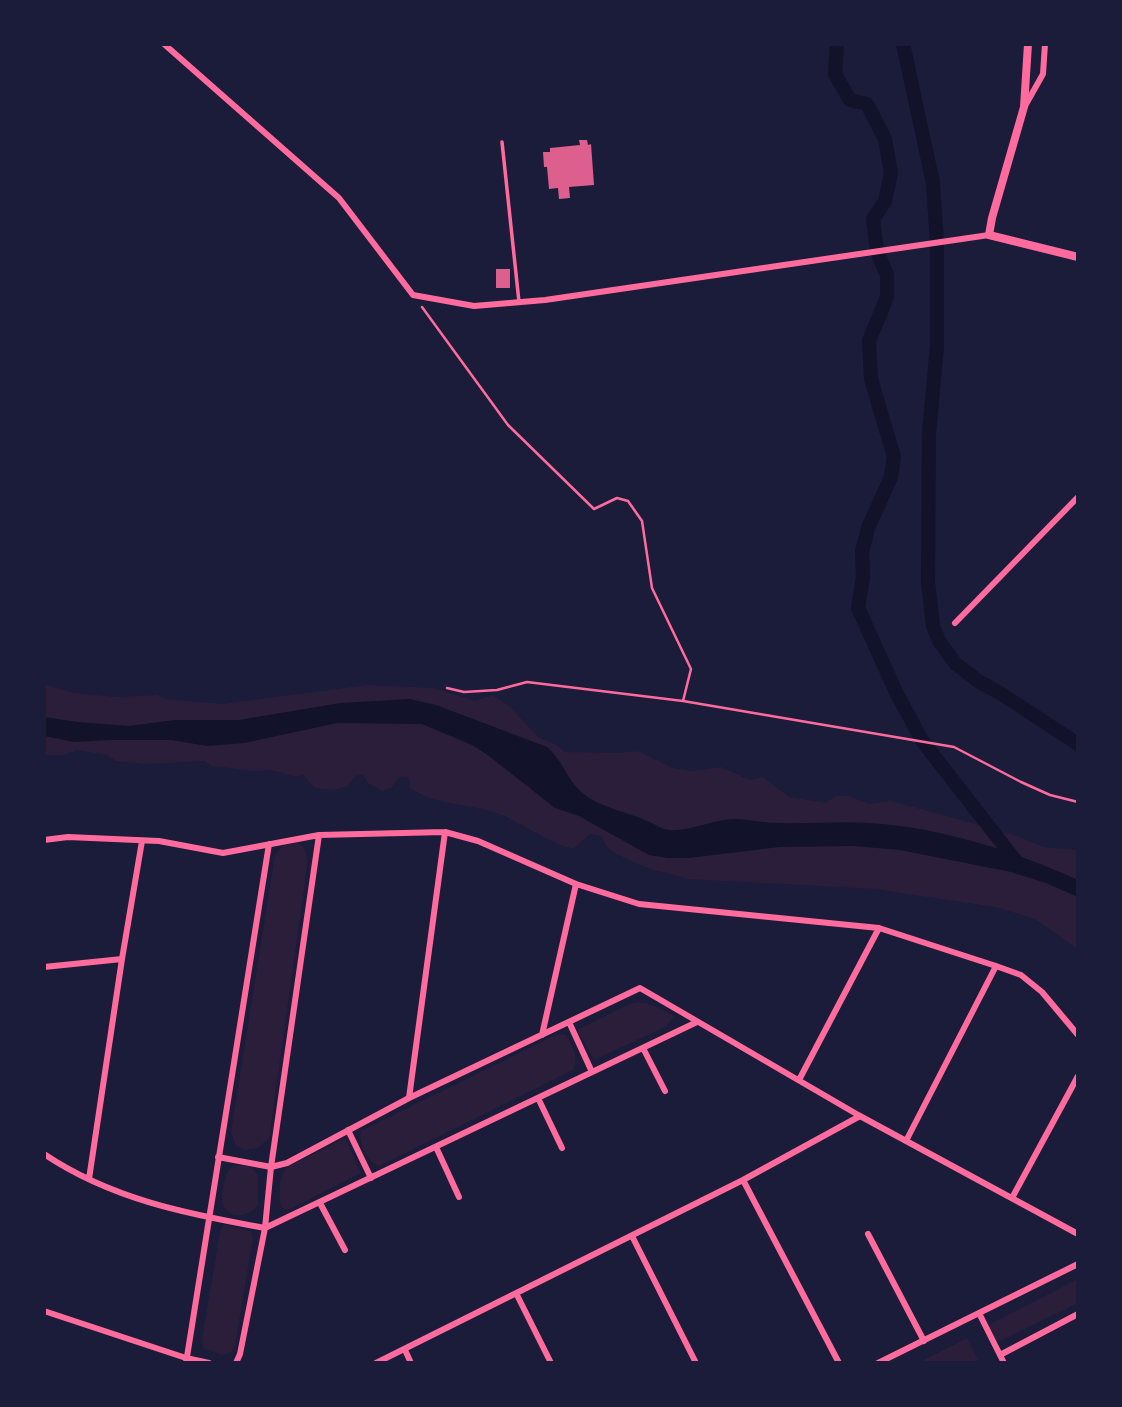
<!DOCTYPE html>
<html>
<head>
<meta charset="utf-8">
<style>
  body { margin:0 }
  #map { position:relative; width:1122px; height:1407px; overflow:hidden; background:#1b1b3a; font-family:Helvetica,sans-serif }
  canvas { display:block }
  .frame { position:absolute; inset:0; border:46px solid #1b1b3a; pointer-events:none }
</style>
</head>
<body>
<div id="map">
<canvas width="1122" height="1407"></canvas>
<div class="frame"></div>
</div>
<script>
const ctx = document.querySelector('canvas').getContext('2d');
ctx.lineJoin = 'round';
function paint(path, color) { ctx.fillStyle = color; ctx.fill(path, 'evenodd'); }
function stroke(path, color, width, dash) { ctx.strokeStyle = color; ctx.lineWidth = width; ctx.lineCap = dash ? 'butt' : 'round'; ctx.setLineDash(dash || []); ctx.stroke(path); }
paint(new Path2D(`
  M44 684 74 693 116 697 157 695 165 699 223 704 367 685 434 688 475 701 493 695 510 707 539 738 555 744 565 752 617 753 638 751 673 768 693 771 721 767 750 780 763 777 789 797 825 803 836 796H849L869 804 891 801 983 826 1000 833 1012 834 1044 847 1078 850V949L1035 919 995 907 874 889 689 879 650 869 616 854 606 846 602 836 590 834 573 849C544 841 521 821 493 812 466 803 434 805 410 788L408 777 398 778 391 788 382 791 368 783 363 775 355 776 348 786 333 790 315 788 303 775 296 777 271 770 254 771 212 766 204 761 146 764 116 761 107 755 77 750 64 755H44Z
  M297 842C311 850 307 861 306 875L269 1138 258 1148 244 1150 236 1146 231 1132 275 855 283 846Z
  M637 1002 647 1003 671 1014 674 1017 665 1027 594 1060 577 1030 627 1005Z
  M558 1034 566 1035C573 1048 579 1056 573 1070L379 1166C366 1161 358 1144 361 1131Z
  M345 1138 361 1173 290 1209H283C277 1199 279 1177 286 1168Z
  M250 1166 258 1175V1206C249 1215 233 1221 224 1207 219 1200 224 1170 233 1166 237 1165 245 1166 250 1166Z
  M223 1225 251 1231 253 1238 235 1345 231 1353 221 1355 203 1348 202 1338 220 1232Z
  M1078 1279V1303L1000 1341 996 1340 989 1327 992 1323Z
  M967 1338 978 1360 971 1363H917Z`), '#2a1e3b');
paint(new Path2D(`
  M410 699 436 705 547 747C563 761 565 775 578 789 594 806 624 811 645 820 652 822 657 827 664 829 684 835 713 818 737 819 751 820 765 823 779 823 809 824 839 821 869 823 940 827 1014 851 1078 880V897L1046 883 1011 872 900 850 854 846 779 847 689 858H668L649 855 579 816 555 808 489 756 472 745 422 724 337 723 244 743 207 746 172 740H108L74 742 44 736V717L77 722 129 726 175 720H239L341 703Z`), '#12122b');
stroke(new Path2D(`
  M837 44 835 74 850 100 867 104 885 139 891 173 885 201 873 219 877 251 887 275V297L869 341 871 379 894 457 891 477 868 528 862 552 863 577 858 608 897 694 923 742 1019 865
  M903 44 933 183 937 242V346L929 433 928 582 933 626 939 641 955 663 978 681 1000 693 1078 744`), '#12122b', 14);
paint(new Path2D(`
  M579 140H587L588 145 591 144 594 185 569 187 570 198 559 199 558 188 549 189 547 167H544L543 152H550V148L580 145Z
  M496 269H510V288H496Z`), '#dd5f8e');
stroke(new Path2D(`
  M422 307 508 425 594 509 617 498 628 501 642 521 652 588 691 669 683 701
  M447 688 464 692 497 690 527 682 683 701 954 747 1021 782 1050 795 1078 802`), '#ff6b9d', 2.5);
stroke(new Path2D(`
  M502 142 519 302`), '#ff6b9d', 3.5);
stroke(new Path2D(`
  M164 44 339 198 413 295 474 306 545 300 989 235
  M1025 106 1043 74 1045 44
  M955 623 1078 497
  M44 840 68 837 159 841 223 853 319 835 445 832 478 841 576 884 639 904 879 928 996 966 1021 975 1042 992 1078 1035
  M44 967 122 959
  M569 1022 592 1072
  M542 1035 576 884
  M643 1048 665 1091
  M799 1080 879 928
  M409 1098 445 832
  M538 1098 562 1148
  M348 1130 371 1178
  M906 1141 996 966
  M436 1147 459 1197
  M44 1154C111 1199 187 1214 265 1228L697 1022
  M218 1157 271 1167 287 1163 409 1098 640 988 860 1116 1078 1234
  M89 1179 122 959 142 841
  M743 1180 839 1363
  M1012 1198 1078 1076
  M320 1203 345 1250
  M868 1234 924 1341
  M632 1236 696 1363
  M517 1295 551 1363
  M44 1311 186 1358 209 1363
  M979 1313 1004 1363
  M405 1350 411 1363
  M1000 1355 1078 1314
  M186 1363 269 844
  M236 1363 240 1354 265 1228 271 1167 319 835
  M376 1363 743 1180 860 1116
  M878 1363 1078 1264`), '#ff6b9d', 6);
stroke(new Path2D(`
  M1028 44 1024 107 992 218 989 235 1078 257`), '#ff6b9d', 8);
</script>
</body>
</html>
